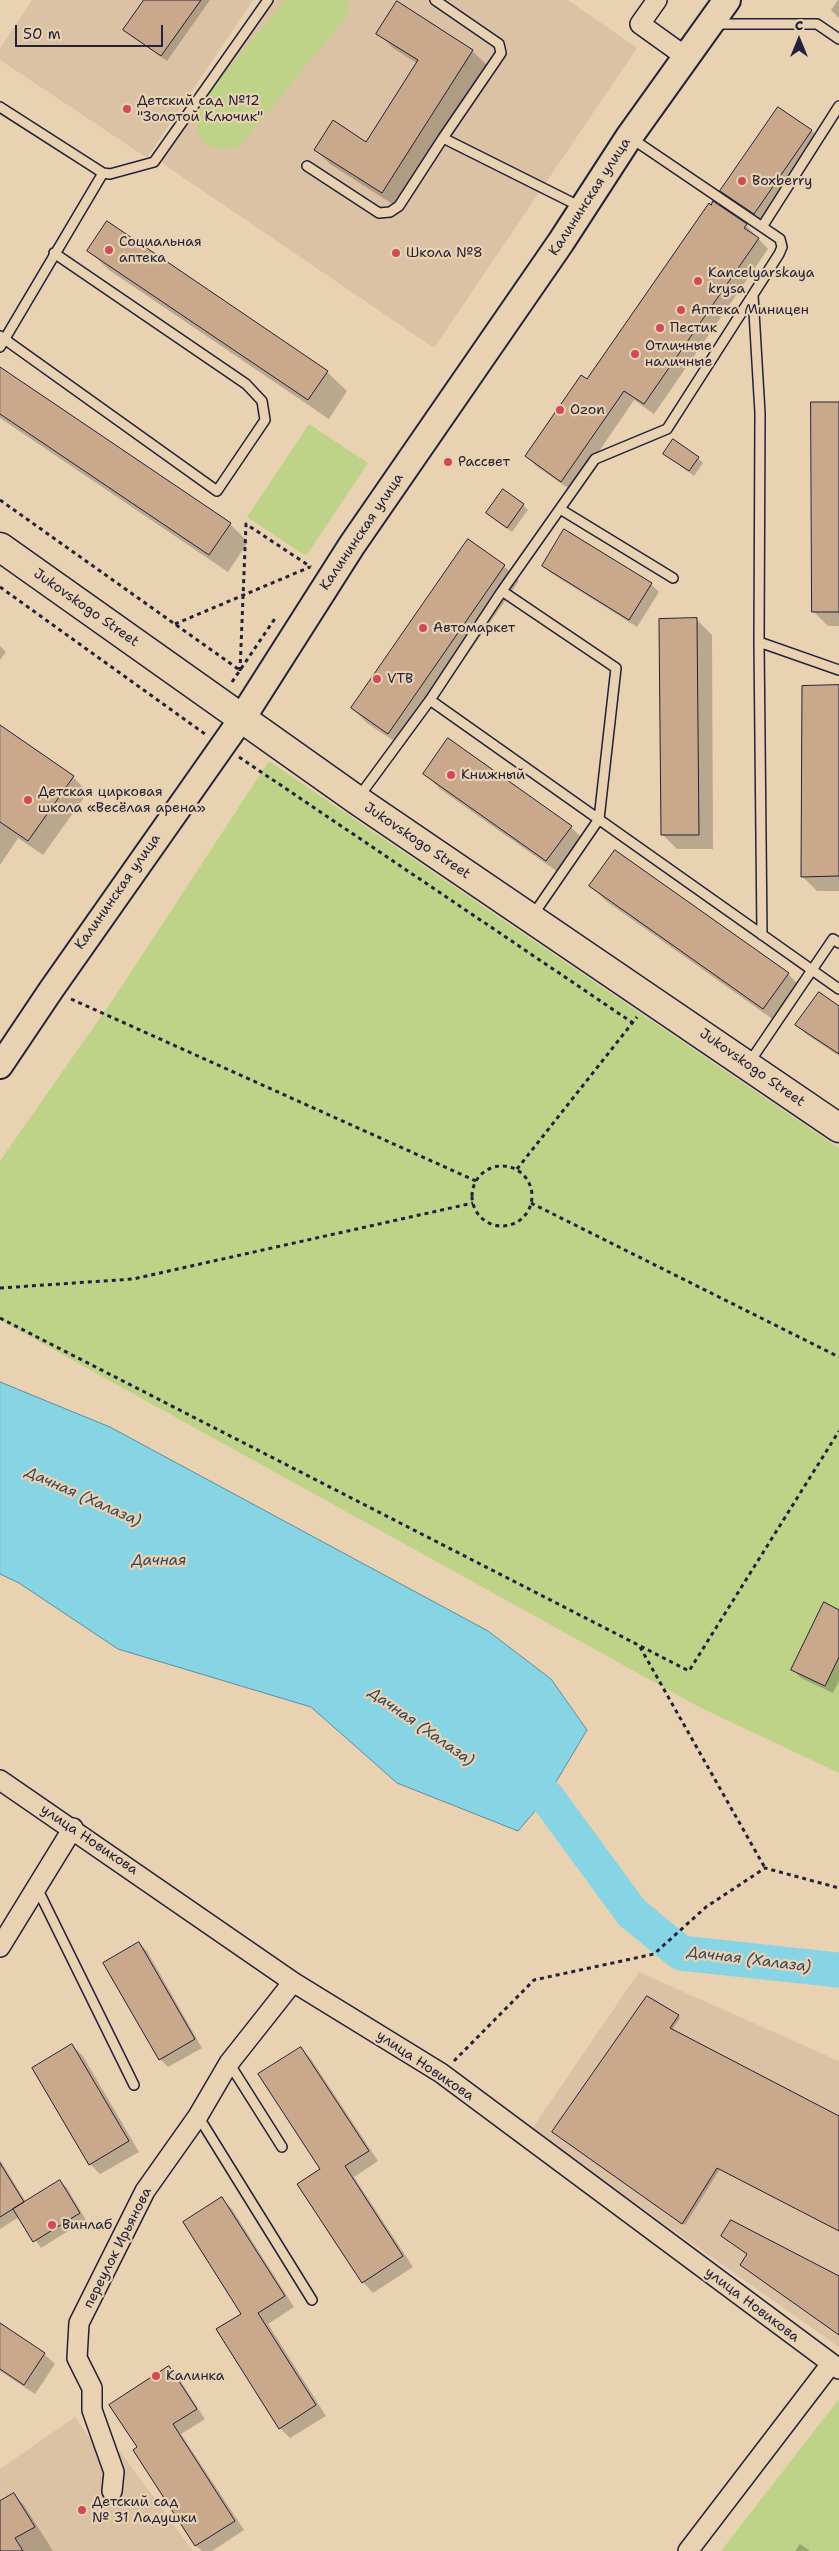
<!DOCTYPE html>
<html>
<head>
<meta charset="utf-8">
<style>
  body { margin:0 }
  #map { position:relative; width:839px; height:2551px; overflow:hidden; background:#e9d2b2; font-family:"Shantell Sans",sans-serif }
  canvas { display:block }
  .north { position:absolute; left:774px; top:15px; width:50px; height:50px; -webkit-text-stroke:4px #e9d2b2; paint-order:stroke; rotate:0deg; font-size:14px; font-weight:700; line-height:20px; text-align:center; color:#22223b }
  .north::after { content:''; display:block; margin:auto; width:18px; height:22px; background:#22223b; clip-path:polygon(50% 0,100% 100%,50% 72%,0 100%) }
  .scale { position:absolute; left:15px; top:25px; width:148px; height:22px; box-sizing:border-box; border:2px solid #22223b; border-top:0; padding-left:6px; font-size:15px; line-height:18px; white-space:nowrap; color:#22223b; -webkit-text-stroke:4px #e9d2b2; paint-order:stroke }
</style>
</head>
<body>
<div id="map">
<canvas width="839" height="2551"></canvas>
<div class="north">С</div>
<div class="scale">50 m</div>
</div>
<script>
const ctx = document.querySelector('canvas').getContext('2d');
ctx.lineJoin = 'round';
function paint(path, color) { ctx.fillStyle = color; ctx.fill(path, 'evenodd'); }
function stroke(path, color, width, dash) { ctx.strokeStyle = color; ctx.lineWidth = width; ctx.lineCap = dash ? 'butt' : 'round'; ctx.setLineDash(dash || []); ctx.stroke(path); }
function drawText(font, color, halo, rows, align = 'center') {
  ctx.font = font + ' "Shantell Sans",sans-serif'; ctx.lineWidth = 4.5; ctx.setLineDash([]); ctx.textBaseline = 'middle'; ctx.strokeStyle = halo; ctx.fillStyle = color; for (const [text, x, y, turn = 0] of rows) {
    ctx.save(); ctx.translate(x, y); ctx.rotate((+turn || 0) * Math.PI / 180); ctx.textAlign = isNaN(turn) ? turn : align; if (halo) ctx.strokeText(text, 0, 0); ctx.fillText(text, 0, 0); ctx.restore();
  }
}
paint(new Path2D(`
  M32 0H253L147 158 0 60V48Z
  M260 0H568L637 48 434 348 153 157Z
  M639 1972 839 2061V2347L531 2130Z
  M75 2417 105 2460 120 2451 193 2551H0V2469Z`), '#dcc2a4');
paint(new Path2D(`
  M285 0H349L347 16 239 147C205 153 192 140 197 106Z
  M309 424 368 463 306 556 247 517Z
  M269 761 839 1148V1773L699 1707 0 1320V1161L114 998Z
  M839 2399V2551H721Z`), '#bed388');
const water = new Path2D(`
  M0 1382 110 1427 488 1631 551 1679 587 1730 547 1797 518 1831 397 1783 311 1707 118 1649 19 1583 0 1574Z`);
paint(water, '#86d4e4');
stroke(water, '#5e8da0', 1);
paint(new Path2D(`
  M146 0H210L167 61 130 35Z
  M838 0H839V18L831 10Z
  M378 33 472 51 487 65 397 207 330 164 315 149 367 143 418 64 393 48Z
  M779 109 812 131 822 142 765 223 732 201 722 191Z
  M746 225 768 249 654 414 634 400 572 491 536 466 526 456 587 381Z
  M89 251 327 372 347 391 329 419 109 270Z
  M0 379 230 524 248 542 228 572 3 420 0 418Z
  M839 403V626H828L813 611Z
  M665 454 698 458 703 463 694 476Z
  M523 505 528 510 512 532 487 513Z
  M543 565 651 584 659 592 637 627 551 573Z
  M504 566 519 581 403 747 367 723 352 708Z
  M697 620 712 635 713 849H677L662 834Z
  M0 646 6 652 0 660Z
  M839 687V891H817L802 876Z
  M0 726 73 777 88 792 43 855 18 838 0 865Z
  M425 774 571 827 586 842 562 875 440 789Z
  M591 886 788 974 803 989 778 1023 606 901Z
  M839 1008V1056L806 1034 797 1025Z
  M839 1611V1681L833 1693 801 1678 793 1670Z
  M139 1943 147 1951 202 2048 168 2067 160 2059Z
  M678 2016 680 2018 672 2030 839 2118V2231L720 2169 685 2225 556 2134Z
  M72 2045 83 2056 139 2152 100 2174 90 2164Z
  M301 2048 311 2059 378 2161 354 2177 413 2267 373 2293 363 2282 322 2170Z
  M0 2160 26 2202 60 2181 67 2188 86 2220 41 2248 19 2217 0 2229Z
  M222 2199 232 2209 294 2307 268 2324 326 2416 290 2438 280 2428 242 2314Z
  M0 2325 44 2354 55 2364 35 2394 0 2371Z
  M168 2368 178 2377 205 2419 181 2434 244 2530 212 2551H202L196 2546 134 2451 139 2448Z
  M14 2495 24 2505 53 2551H0V2503Z
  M800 2544 810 2551H795Z`), '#0003');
stroke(new Path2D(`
  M503 1778 547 1797 632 1913 681 1953 839 1970`), '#86d4e4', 35);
const building = new Path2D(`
  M144 0H201L161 56 123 30Z
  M397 1 473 50 382 193 314 150 333 120 366 142 418 60 376 34Z
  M778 107 812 130 754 214 720 191Z
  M713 201 747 224 744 228 759 238 644 404 624 391 561 482 525 456 581 375 587 379 709 203 711 205Z
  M107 221 328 371 308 400 87 251Z
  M0 367 231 523 209 555 0 414Z
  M811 402H839V612H812Z
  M673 439 699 457 689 471 663 454Z
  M503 489 524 504 507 528 486 513Z
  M564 529 652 583 629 620 542 566Z
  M468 539 505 565 388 734 351 708Z
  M697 618 699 835H661L659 619Z
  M839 685V876L801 877 802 686Z
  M0 725 74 776 28 841 0 822Z
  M448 738 572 826 546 861 423 774Z
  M615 850 789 973 763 1009 589 886Z
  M819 992 839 1006V1054L795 1025Z
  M824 1602 839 1610V1657L825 1686 791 1670Z
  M139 1942 195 2039 159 2060 103 1963Z
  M647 1996 679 2015 670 2028 839 2116V2231L717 2168 682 2224 552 2132Z
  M72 2044 129 2141 89 2165 32 2068Z
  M301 2047 369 2151 345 2166 403 2256 362 2283 297 2184 320 2169 258 2074Z
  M0 2163 24 2202 0 2217Z
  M60 2180 80 2213 33 2242 13 2209Z
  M222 2197 285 2296 258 2313 316 2405 279 2429 216 2329 241 2314 183 2222Z
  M731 2220 839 2276V2335L740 2265 747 2254 721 2236Z
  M0 2323 45 2353 24 2385 0 2369Z
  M169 2366 197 2409 173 2424 235 2521 195 2546 133 2450 137 2447 109 2405Z
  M14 2493 35 2527 15 2538 23 2551H0V2501Z`);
paint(building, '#caa88b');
stroke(building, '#22223b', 1);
const service = new Path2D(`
  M435 0 499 44 501 53 443 138 581 207
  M715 24H817L839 39
  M0 107 103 173 110 174 154 162 268 0
  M307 166 379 213 390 212 399 206 443 138
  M762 227 839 106
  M753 295 760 413 759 642 762 935
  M0 336 217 491 265 420 262 401 246 384 54 253
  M0 347 103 173
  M560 509 673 578
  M502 591 616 668 599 819 533 915
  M759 642 839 670
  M430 700 839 989
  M358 798 430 700 502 591 595 459 667 429 779 254 782 247 780 239 631 138
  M749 1063 833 939 839 943
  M37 1888 134 2085
  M229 2063 282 2147
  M198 2116 312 2300`);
const minor = new Path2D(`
  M657 0 640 24 686 57
  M0 1780 293 1982 441 2073 839 2369
  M0 1947 73 1828
  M112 2491 114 2472 92 2410V2388L77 2358 79 2323 145 2191 198 2116 229 2063 293 1982
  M688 2551 831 2364`);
const tertiary = new Path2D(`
  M0 1066 51 990 242 718`);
const secondary = new Path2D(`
  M242 718 352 545 561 242 629 137 727 0`);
const primary = new Path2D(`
  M0 547 357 800 839 1128`);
stroke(service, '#22223b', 12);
stroke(minor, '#22223b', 22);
stroke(tertiary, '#22223b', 28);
stroke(secondary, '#22223b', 30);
stroke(primary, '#22223b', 31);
stroke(new Path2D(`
  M0 500 241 671
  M0 587 205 734
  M175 624 310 567
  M240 671 246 524 311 567
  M232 682 276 617
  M239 757 633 1023
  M71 999 476 1181
  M472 1196a30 30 0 1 1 60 0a30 30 0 1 1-60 0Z
  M517 1169 637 1017
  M531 1203 839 1357
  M0 1288 133 1279 473 1203
  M0 1318 689 1671 839 1431
  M640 1647 765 1868
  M454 2061 534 1980 654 1954 706 1907 765 1868 839 1888`), '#22223b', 3, [4, 4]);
stroke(service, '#e9d2b2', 9);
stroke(minor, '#e9d2b2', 19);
stroke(tertiary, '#e9d2b2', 24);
stroke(secondary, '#e9d2b2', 26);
stroke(primary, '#e9d2b2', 28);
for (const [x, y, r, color] of [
  [127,109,5,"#d1495b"],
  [742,181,5,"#d1495b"],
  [109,250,5,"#d1495b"],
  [396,253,5,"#d1495b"],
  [698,281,5,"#d1495b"],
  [681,310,5,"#d1495b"],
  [660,328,5,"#d1495b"],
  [635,354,5,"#d1495b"],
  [560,410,5,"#d1495b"],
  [448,462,5,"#d1495b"],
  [423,628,5,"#d1495b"],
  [377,679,5,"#d1495b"],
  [451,775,5,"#d1495b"],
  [28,800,5,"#d1495b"],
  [52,2225,5,"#d1495b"],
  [156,2376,5,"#d1495b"],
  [82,2510,5,"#d1495b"]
]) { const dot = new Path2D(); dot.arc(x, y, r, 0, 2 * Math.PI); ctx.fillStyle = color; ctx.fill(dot); stroke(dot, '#e9d2b2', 2); }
drawText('14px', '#22223b', '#e9d2b2', [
  ["Детский сад №12",137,101],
  ["\"Золотой Ключик\"",137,117],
  ["Boxberry",752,181],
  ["Социальная",119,242],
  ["аптека",119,258],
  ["Школа №8",406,253],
  ["Kancelyarskaya",708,273],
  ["krysa",708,289],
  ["Аптека Миницен",691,310],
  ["Пестик",670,328],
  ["Отличные",645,346],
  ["наличные",645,362],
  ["Ozon",570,410],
  ["Рассвет",458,462],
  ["Автомаркет",433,628],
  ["VTB",387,679],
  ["Книжный",461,775],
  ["Детская цирковая",38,792],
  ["школа «Весёлая арена»",38,808],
  ["Винлаб",62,2225],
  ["Калинка",166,2376],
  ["Детский сад",92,2502],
  ["№ 31 Ладушки",92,2518]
], 'left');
drawText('14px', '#22223b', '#e9d2b2', [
  ["Калининская улица",590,197,-57],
  ["Калининская улица",362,532,-56],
  ["Jukovskogo Street",86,608,35],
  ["Jukovskogo Street",417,841,34],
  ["Калининская улица",118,892,-55],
  ["Jukovskogo Street",752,1068,35],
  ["улица Новикова",89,1840,34],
  ["улица Новикова",425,2066,34],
  ["переулок Ирьянова",118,2248,-63],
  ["улица Новикова",752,2305,37]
]);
drawText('italic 15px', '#36465d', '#e9d2b2', [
  ["Дачная (Халаза)",83,1497,24],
  ["Дачная",159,1561],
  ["Дачная (Халаза)",421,1727,35],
  ["Дачная (Халаза)",749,1960,7]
]);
</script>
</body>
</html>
